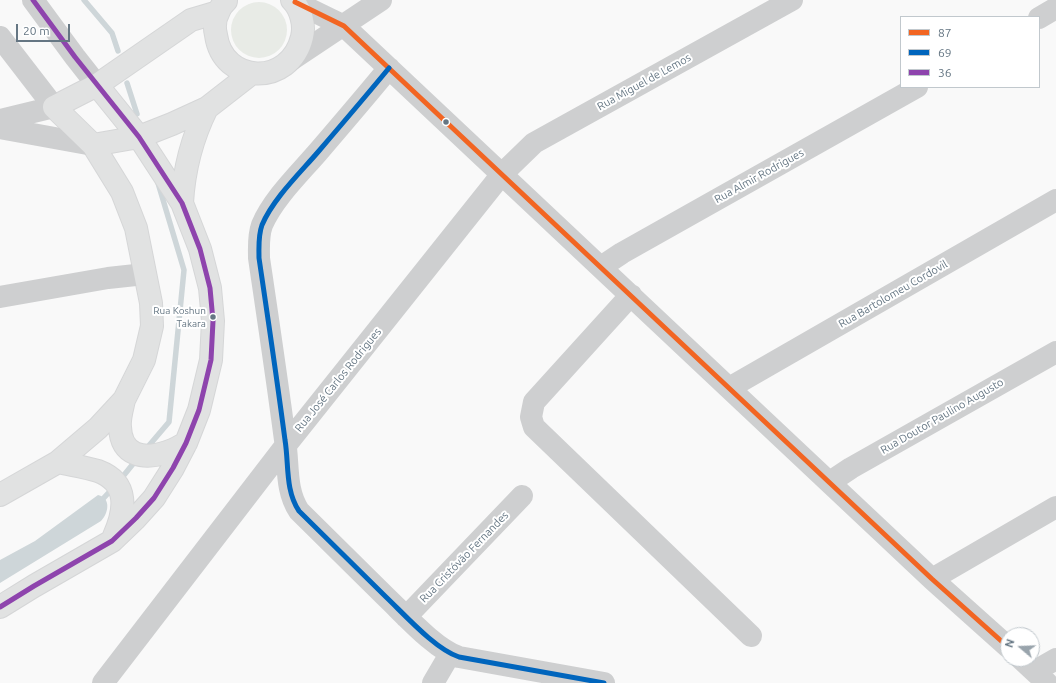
<!DOCTYPE html>
<html>
<head>
<meta charset="utf-8">
<style>
  body { margin:0 }
  #map { position:relative; width:1056px; height:683px; overflow:hidden; background:#f9f9f9; font-family:Ubuntu,sans-serif }
  canvas { display:block }
  .legend { position:absolute; left:900px; top:16px; width:140px; height:72px; box-sizing:border-box; background:#fff; border:1px solid #c1c8cd; margin:0; padding:5px 7px; list-style:none; font-size:12px; color:#657683 }
  .legend li { display:flex; align-items:center; gap:8px; height:20px }
  .legend b { width:20px; border:1px solid #c1c8cd }
  .north { position:absolute; left:1000px; top:627px; width:40px; height:40px; box-sizing:border-box; background:#fff; border:1px solid #c1c8cd; border-radius:50%; rotate:289deg; font-size:11px; font-weight:700; line-height:16px; text-align:center; color:#657683 }
  .north::after { content:''; display:block; margin:auto; width:14px; height:18px; background:#99a4ac; clip-path:polygon(50% 0,100% 100%,50% 72%,0 100%) }
  .scale { position:absolute; left:16px; top:24px; width:54px; height:18px; box-sizing:border-box; border:2px solid #657683; border-top:0; padding-left:5px; font-size:12px; line-height:14px; white-space:nowrap; color:#657683; -webkit-text-stroke:3px #fff; paint-order:stroke }
</style>
</head>
<body>
<div id="map">
<canvas width="1056" height="683"></canvas>
<ul class="legend">
<li><b style="height:5px;background:#f26522"></b>87</li>
<li><b style="height:5px;background:#0065bd"></b>69</li>
<li><b style="height:5px;background:#8e44ad"></b>36</li>
</ul>
<div class="north">N</div>
<div class="scale">20 m</div>
</div>
<script>
const ctx = document.querySelector('canvas').getContext('2d');
ctx.lineJoin = 'round';
function paint(path, color) { ctx.fillStyle = color; ctx.fill(path, 'evenodd'); }
function stroke(path, color, width, dash) { ctx.strokeStyle = color; ctx.lineWidth = width; ctx.lineCap = dash ? 'butt' : 'round'; ctx.setLineDash(dash || []); ctx.stroke(path); }
function drawText(font, color, halo, rows, align = 'center') {
  ctx.font = font + ' Ubuntu,sans-serif'; ctx.lineWidth = 4; ctx.setLineDash([]); ctx.textBaseline = 'middle'; ctx.strokeStyle = halo; ctx.fillStyle = color; for (const [text, x, y, turn = 0] of rows) {
    ctx.save(); ctx.translate(x, y); ctx.rotate((+turn || 0) * Math.PI / 180); ctx.textAlign = isNaN(turn) ? turn : align; if (halo) ctx.strokeText(text, 0, 0); ctx.fillText(text, 0, 0); ctx.restore();
  }
}
paint(new Path2D(`
  M231 30a28 28 0 1 1 56 0a28 28 0 1 1-56 0Z`), '#e8ebe6');
paint(new Path2D(`
  M98 495C112 498 108 514 101 521L0 583V560L35 541Z`), '#ced6d9');
stroke(new Path2D(`
  M84 0 112 33 118 51
  M127 83 137 114
  M146 449 169 422 184 270 158 183
  M120 480 137 459
  M100 502 113 488`), '#ced6d9', 5.5);
const major = new Path2D(`
  M226 1C223 4 220 8 219 11 215 18 214 27 216 35 223 85 290 87 302 37 305 25 301 9 292 0
  M93 145 139 137 172 124 207 108 252 73
  M182 203C184 169 192 138 207 108
  M124 400C122 409 119 419 120 427 121 456 144 460 167 452 174 450 180 446 186 443
  M58 462C71 465 85 467 98 471 130 483 125 511 114 536
  M0 495 58 462 98 428 124 400 144 360 152 326 151 303 136 228 122 192 93 145 54 107 97 85 191 20 218 12
  M0 607 34 586 112 541 136 518 154 498 173 468 186 443 199 410 211 360 213 321 210 288 200 249 182 203 139 137 97 85`);
stroke(major, '#d5d6d7', 24);
stroke(new Path2D(`
  M33 0 75 57 97 85
  M295 2 344 26 932 579 1008 647
  M1039 18 1056 8
  M0 37 54 107 0 120
  M291 60 381 0
  M389 68C366 96 342 124 318 152 299 174 273 199 262 225 258 236 259 247 259 258 268 319 277 379 285 440 289 464 285 490 299 511 328 540 357 568 386 597 405 615 435 649 459 657L604 683
  M0 128 93 145
  M601 267 622 253 917 87
  M631 295 534 402 531 417 534 427 751 636
  M0 297 108 278 145 274
  M729 388 1056 200
  M830 482 851 468 1056 352
  M932 579 1056 507
  M406 617 522 496
  M1021 659 1047 683
  M1035 671 1056 659
  M103 683 286 445 502 174 534 143 792 0
  M433 683 450 654`), '#cecfd0', 22);
stroke(major, '#e1e2e2', 22);
stroke(new Path2D(`
  M295 2 344 26 932 579 1008 647`), '#f26522', 5);
stroke(new Path2D(`
  M389 68C366 96 342 124 318 152 299 174 273 199 262 225 258 236 259 247 259 258 268 319 277 379 285 440 289 464 285 490 299 511 328 540 357 568 386 597 405 615 435 649 459 657L604 683`), '#0065bd', 5);
stroke(new Path2D(`
  M0 607 34 586 112 541 136 518 154 498 173 468 186 443 199 410 211 360 213 321 210 288 200 249 182 203 139 137 75 57 33 0`), '#8e44ad', 5);
for (const [x, y, r, color] of [
  [446,122,3.5,"#657683"],
  [213,317,3.5,"#657683"]
]) { const dot = new Path2D(); dot.arc(x, y, r, 0, 2 * Math.PI); ctx.fillStyle = color; ctx.fill(dot); stroke(dot, '#fff', 1.5); }
drawText('10px', '#657683', '#fff', [
  ["Rua Koshun",206,311],
  ["Takara",206,324]
], 'right');
drawText('11px', '#657683', '#fff', [
  ["Rua Miguel de Lemos",644,82,-29],
  ["Rua Almir Rodrigues",759,176,-29],
  ["Rua Bartolomeu Cordovil",893,294,-30],
  ["Rua José Carlos Rodrigues",338,380,-51],
  ["Rua Doutor Paulino Augusto",942,416,-30],
  ["Rua Cristóvão Fernandes",464,557,-46]
]);
</script>
</body>
</html>
